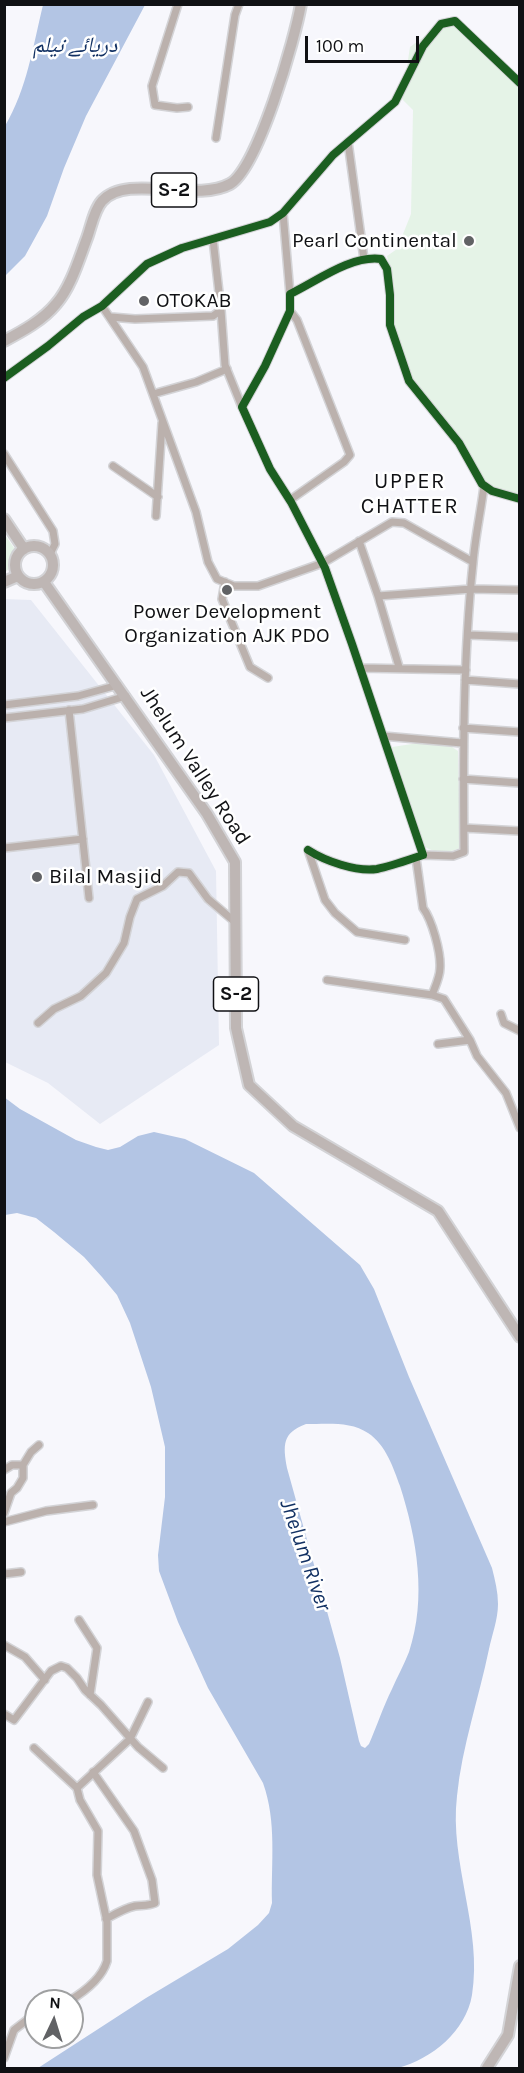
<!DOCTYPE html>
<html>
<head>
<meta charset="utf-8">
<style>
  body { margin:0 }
  #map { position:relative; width:524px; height:2073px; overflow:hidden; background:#f7f7fc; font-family:Karla,sans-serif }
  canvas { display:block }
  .frame { position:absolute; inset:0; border:6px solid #101114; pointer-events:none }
  .north { position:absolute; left:24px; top:1989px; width:60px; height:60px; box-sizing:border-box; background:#fff; border:2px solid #9fa0a1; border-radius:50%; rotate:4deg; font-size:16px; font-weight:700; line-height:24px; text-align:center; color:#101114 }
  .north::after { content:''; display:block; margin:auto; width:21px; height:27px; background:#616265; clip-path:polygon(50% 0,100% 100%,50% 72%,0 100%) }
  .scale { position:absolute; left:305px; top:36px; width:114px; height:27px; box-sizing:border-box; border:3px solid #101114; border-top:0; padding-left:8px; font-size:18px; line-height:21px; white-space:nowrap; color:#101114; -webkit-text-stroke:4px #fff; paint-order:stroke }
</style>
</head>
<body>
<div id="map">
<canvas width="524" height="2073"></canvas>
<div class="frame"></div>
<div class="north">N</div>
<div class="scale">100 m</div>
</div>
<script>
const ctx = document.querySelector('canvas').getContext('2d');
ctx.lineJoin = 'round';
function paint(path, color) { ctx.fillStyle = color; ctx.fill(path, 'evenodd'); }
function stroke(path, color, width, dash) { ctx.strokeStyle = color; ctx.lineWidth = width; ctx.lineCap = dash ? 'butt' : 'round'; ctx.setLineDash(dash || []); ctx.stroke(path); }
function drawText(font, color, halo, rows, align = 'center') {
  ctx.font = font + ' Karla,"Noto Naskh Arabic",sans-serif'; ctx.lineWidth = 5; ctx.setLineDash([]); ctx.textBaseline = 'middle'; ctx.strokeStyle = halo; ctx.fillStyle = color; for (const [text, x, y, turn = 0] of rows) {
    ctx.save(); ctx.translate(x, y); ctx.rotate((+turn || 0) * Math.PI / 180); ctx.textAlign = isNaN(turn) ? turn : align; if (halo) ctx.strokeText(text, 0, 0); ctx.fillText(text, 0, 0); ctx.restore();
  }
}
paint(new Path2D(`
  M4 599 31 600 154 755 216 871 219 1045 100 1124 48 1083 5 1062Z`), '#e7eaf4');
paint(new Path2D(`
  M455 21 519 83V499L482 484 459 443 409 381 395 326 394 285 387 256 397 249 411 214 413 110 402 99 410 47 441 24Z
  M5 535 22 559 5 572Z
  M425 742 452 747 458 751 460 848C448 853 437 854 425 847L392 747Z`), '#e5f3e7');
paint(new Path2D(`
  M43 5H145L86 116 64 168 47 216 25 256 5 276V126C27 89 33 46 43 5Z
  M4 1097 20 1109 76 1140 96 1147 108 1150 120 1147 138 1136 154 1132 185 1139 254 1173 360 1265 374 1289 409 1377 492 1568C495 1580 498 1592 498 1604 498 1619 492 1635 489 1649 479 1698 462 1746 457 1796 449 1862 483 1930 472 1995 466 2031 432 2059 398 2068H38L146 1998 228 1949 258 1925 269 1913 272 1903C271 1862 277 1822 263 1783L208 1688 178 1622 159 1571 158 1555 165 1497V1447L151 1387 130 1323 117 1295 102 1277 84 1257 54 1232 36 1218 17 1213 5 1215ZM306 1424C326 1424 351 1421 368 1433 386 1445 393 1467 400 1486 417 1539 427 1598 409 1652 404 1665 397 1677 392 1689 383 1707 377 1726 369 1744L365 1748 361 1746 359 1741 340 1658 287 1468C283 1445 282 1433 306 1424Z`), '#b3c5e4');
const minor = new Path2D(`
  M178 4 152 86 155 105 177 108 188 107
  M216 138 235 15 239 4
  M348 142 364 259
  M283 213 290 294
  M102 306 143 367 196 512 208 562 217 579 234 586H258L323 563 392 522 404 523 473 562
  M221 310 225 365 242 407
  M111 317 135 319 213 316 221 310 213 239
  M4 378 48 346 83 317 102 306 147 264 182 248 270 222 283 213 333 155 395 102 423 46 441 24 455 21 520 83
  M153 394 196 382 227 369
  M4 454 53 531 55 544 50 554
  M113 466 158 497
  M290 500 344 462 350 455 297 320 290 311
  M156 516 162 423
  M359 541 378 596 399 667
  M225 582 222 599 250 667 268 678
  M378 596 471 589 520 590
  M468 635 520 637
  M360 668 466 670
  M465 680 520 684
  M4 705 78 696 118 685
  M69 710 89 898
  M4 718 83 709 126 696
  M463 728 520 732
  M383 736 462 743
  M463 779 520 783
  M464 828 520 831
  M4 848 83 839
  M308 850C325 861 356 872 377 869 392 866 408 860 423 855L352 644 325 568 291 502 270 469 242 407 265 366 290 311V294C317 281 351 255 381 259L387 269 390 295V325L409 381 459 443 482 484 492 491 520 499
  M308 850 325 900 335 913 357 932 405 940
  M423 855 453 856 464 852C463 756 463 659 473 563 475 537 481 511 484 486
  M327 980 432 995C435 987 440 977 440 968 441 952 432 920 423 908L416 858
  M432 995 444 999 470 1040
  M501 1014 504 1023 520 1031
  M38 1023 54 1009 81 996 106 973 124 943 130 917 137 899 163 886 178 872 189 873 208 899 235 922
  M438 1044 470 1040 477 1056 506 1093 520 1128
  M4 1470 12 1465H23
  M4 1513 11 1493 17 1488 23 1478V1465L31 1452 39 1445
  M4 1522 46 1511 93 1505
  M4 1574 21 1572
  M79 1620 97 1648 90 1695
  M4 1645 25 1657 45 1680
  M4 1714 14 1720 51 1671 61 1666 67 1668 77 1678 85 1690 101 1705 138 1747 163 1768
  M34 1748 77 1788 80 1800 98 1831 97 1875 107 1922V1961C102 1978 84 1992 69 2001
  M93 1772 134 1831 152 1880 155 1903C148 1906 142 1905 135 1906 125 1908 115 1914 106 1919
  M77 1788 130 1739 148 1702
  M4 2058 14 2030 36 2013`);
const trunk = new Path2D(`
  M4 341C23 331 43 320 56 304 71 287 79 259 87 238 91 227 94 210 102 201 127 173 195 203 230 184 258 168 295 39 301 4
  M4 519 24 549
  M15 565a19 19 0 1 1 38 0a19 19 0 1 1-38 0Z
  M4 582 18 576
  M44 582 207 814 235 862 236 1028 249 1085 293 1126 438 1211 520 1337
  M487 2068 508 2035 520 1966`);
stroke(minor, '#d3d3d6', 10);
stroke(trunk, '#d3d3d6', 14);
stroke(minor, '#bbb1ad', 7);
stroke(trunk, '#beb6b4', 10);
stroke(new Path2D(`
  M4 378 48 346 83 317 102 306 147 264 182 248 270 222 283 213 333 155 395 102 423 46 441 24 455 21 520 83
  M308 850C325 861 356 872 377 869 392 866 408 860 423 855L352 644 325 568 291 502 270 469 242 407 265 366 290 311V294C317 281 351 255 381 259L387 269 390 295V325L409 381 459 443 482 484 492 491 520 499`), '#1b5e20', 8);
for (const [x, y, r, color] of [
  [469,241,6,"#616265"],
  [144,301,6,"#616265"],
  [227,590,6,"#616265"],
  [37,877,6,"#616265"]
]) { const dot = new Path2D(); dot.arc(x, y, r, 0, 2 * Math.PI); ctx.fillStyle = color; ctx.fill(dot); stroke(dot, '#fff', 2); }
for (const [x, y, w] of [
  [174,190,45],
  [236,994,45]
]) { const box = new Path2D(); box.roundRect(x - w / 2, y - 17, w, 34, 4.5); ctx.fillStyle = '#fff'; ctx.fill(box); stroke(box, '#101114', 1.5); }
drawText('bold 20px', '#101114', null, [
  ["S-2",174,190],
  ["S-2",236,994]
]);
drawText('21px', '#101114', '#fff', [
  ["Pearl Continental",457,241,"right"],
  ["OTOKAB",156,301],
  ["Power Development",227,612,"center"],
  ["Organization AJK PDO",227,636,"center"],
  ["Bilal Masjid",49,877]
], 'left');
drawText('21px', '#101114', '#fff', [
  ["Jhelum Valley Road",195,766,57]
]);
drawText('italic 22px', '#123163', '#fff', [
  ["دریائے نیلم",75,46],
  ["Jhelum River",305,1555,71]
]);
ctx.letterSpacing = '1.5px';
drawText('22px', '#101114', '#fff', [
  ["UPPER",410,482],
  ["CHATTER",410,507]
]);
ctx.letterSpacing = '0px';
</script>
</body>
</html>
